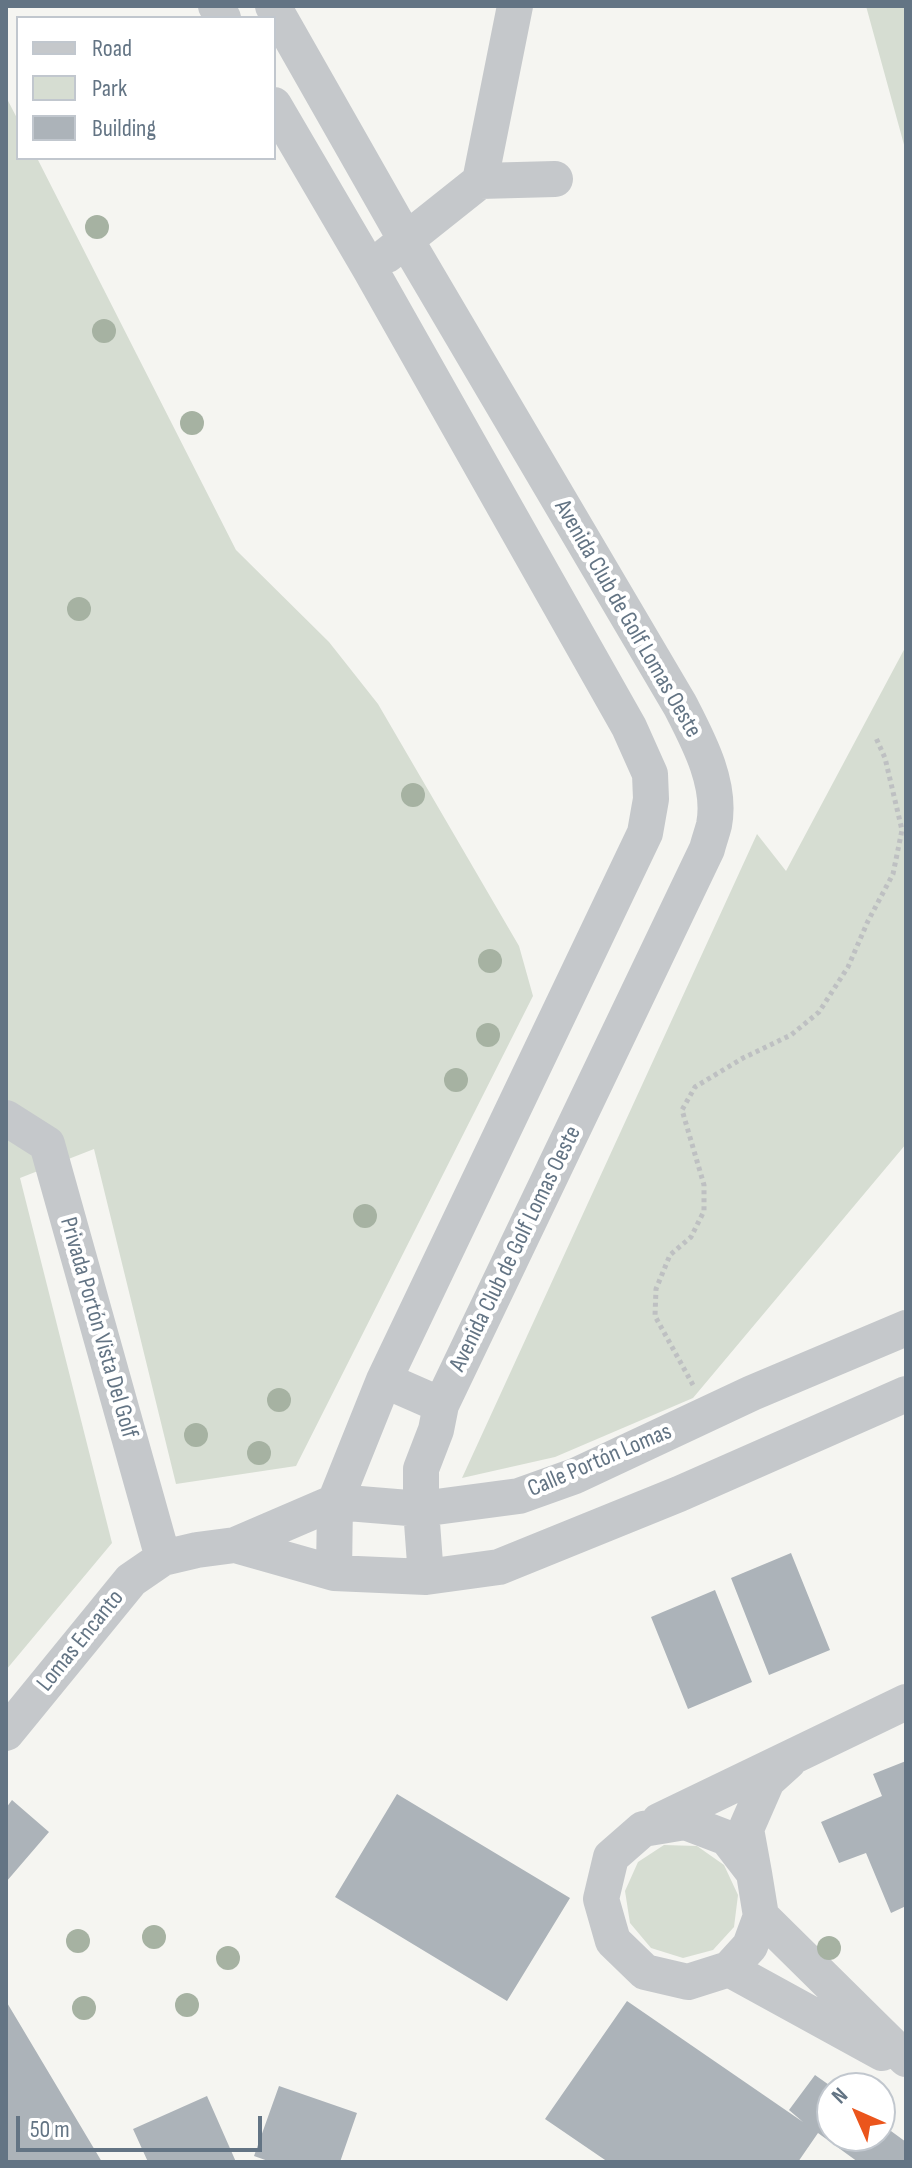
<!DOCTYPE html>
<html>
<head>
<meta charset="utf-8">
<style>
  body { margin:0 }
  #map { position:relative; width:912px; height:2168px; overflow:hidden; background:#f5f5f1; font-family:"Sofia Sans Condensed",sans-serif }
  canvas { display:block }
  .frame { position:absolute; inset:0; border:8px solid #637484; pointer-events:none }
  .legend { position:absolute; left:16px; top:16px; width:260px; height:144px; box-sizing:border-box; background:#fff; border:2px solid #c1c7ce; margin:0; padding:10px 14px; list-style:none; font-size:24px; color:#637484 }
  .legend li { display:flex; align-items:center; gap:16px; height:40px }
  .legend b { width:40px; border:2px solid #c1c7ce }
  .north { position:absolute; left:816px; top:2072px; width:80px; height:80px; box-sizing:border-box; background:#fff; border:2px solid #c1c7ce; border-radius:50%; rotate:315deg; font-size:22px; font-weight:700; line-height:32px; text-align:center; color:#637484 }
  .north::after { content:''; display:block; margin:auto; width:28px; height:36px; background:#eb551c; clip-path:polygon(50% 0,100% 100%,50% 72%,0 100%) }
  .scale { position:absolute; left:16px; top:2116px; width:246px; height:36px; box-sizing:border-box; border:4px solid #637484; border-top:0; padding-left:10px; font-size:24px; line-height:28px; white-space:nowrap; color:#637484; -webkit-text-stroke:6px #fff; paint-order:stroke }
</style>
</head>
<body>
<div id="map">
<canvas width="912" height="2168"></canvas>
<div class="frame"></div>
<ul class="legend">
<li><b style="height:10px;background:#c5c8cb"></b>Road</li>
<li><b style="height:22px;background:#d6ddd2"></b>Park</li>
<li><b style="height:22px;background:#acb3b9"></b>Building</li>
</ul>
<div class="north">N</div>
<div class="scale">50 m</div>
</div>
<script>
const ctx = document.querySelector('canvas').getContext('2d');
ctx.lineJoin = 'round';
function paint(path, color) { ctx.fillStyle = color; ctx.fill(path, 'evenodd'); }
function stroke(path, color, width, dash) { ctx.strokeStyle = color; ctx.lineWidth = width; ctx.lineCap = dash ? 'butt' : 'round'; ctx.setLineDash(dash || []); ctx.stroke(path); }
function drawText(font, color, halo, rows, align = 'center') {
  ctx.font = font + ' "Sofia Sans Condensed",sans-serif'; ctx.lineWidth = 8; ctx.setLineDash([]); ctx.textBaseline = 'middle'; ctx.strokeStyle = halo; ctx.fillStyle = color; for (const [text, x, y, turn = 0] of rows) {
    ctx.save(); ctx.translate(x, y); ctx.rotate((+turn || 0) * Math.PI / 180); ctx.textAlign = isNaN(turn) ? turn : align; if (halo) ctx.strokeText(text, 0, 0); ctx.fillText(text, 0, 0); ctx.restore();
  }
}
paint(new Path2D(`
  M866 6H906V152Z
  M6 97 18 120V158H37L236 550 329 642 378 704 519 946 533 996 296 1466 176 1484 94 1149 20 1178 112 1543 6 1670Z
  M906 646V1144L693 1398 555 1457 462 1478 757 834 786 871Z
  M664 1845 697 1846 724 1865 738 1895 734 1927 713 1950 683 1958 651 1948 630 1923 625 1891 638 1862Z`), '#d6ddd2');
paint(new Path2D(`
  M791 1553 830 1650 769 1675 731 1578Z
  M715 1590 752 1682 688 1709 651 1617Z
  M906 1761V1906L891 1913 866 1853 839 1863 821 1822 882 1796 873 1774Z
  M397 1794 570 1898 507 2001 335 1897Z
  M12 1800 49 1832 6 1882V1808Z
  M6 2001 102 2162H6Z
  M627 2001 803 2122 789 2110 815 2075 832 2087V2136H880V2123L906 2142V2162H858L818 2133 798 2162H608L545 2119Z
  M279 2086 357 2113 340 2162H271L254 2156Z
  M207 2096 236 2162H148L133 2129Z`), '#acb3b9');
stroke(new Path2D(`
  M693 1385 655 1316 656 1289 670 1255 691 1237 704 1211V1185L682 1110 695 1087 743 1058 791 1035 819 1012 848 967 868 921 893 874 902 830 885 758 876 738`), '#bec0c2', 5, [4, 4]);
stroke(new Path2D(`
  M216 6 223 18
  M273 6 406 240 680 705C698 740 722 784 714 825 712 833 709 841 707 849L441 1405 436 1430 421 1469V1509L426 1577
  M274 105 370 269 629 727 650 774 651 799 645 833 384 1380 335 1502 334 1573
  M480 181 515 6
  M387 255 480 181 555 179
  M6 1118 47 1144 163 1558
  M384 1380 441 1405
  M235 1545 334 1573 426 1577 499 1567 679 1494 906 1394
  M6 1733 131 1580 163 1558 197 1550 235 1545 335 1502 421 1509 519 1496 575 1476 752 1393 906 1328
  M659 1821 906 1702
  M685 1822 727 1838 754 1873 761 1916 750 1946 729 1969 688 1982 645 1972 613 1941 601 1899 611 1857 643 1829Z
  M754 1873 746 1829 767 1781 788 1762
  M761 1916 906 2059
  M729 1969 882 2053`), '#c5c8cb', 36);
ctx.fillStyle = '#a6b2a2';
for (const [x, y] of [
  [97,227],
  [104,331],
  [192,423],
  [79,609],
  [413,795],
  [490,961],
  [488,1035],
  [456,1080],
  [365,1216],
  [279,1400],
  [196,1435],
  [259,1453],
  [154,1937],
  [78,1941],
  [829,1948],
  [228,1958],
  [187,2005],
  [84,2008]
]) { ctx.beginPath(); ctx.arc(x, y, 12, 0, 2 * Math.PI); ctx.fill(); }
drawText('24px', '#637484', '#fff', [
  ["Avenida Club de Golf Lomas Oeste",627,619,60],
  ["Avenida Club de Golf Lomas Oeste",516,1249,-64],
  ["Privada Portón Vista Del Golf",98,1328,74],
  ["Calle Portón Lomas",600,1461,-23],
  ["Lomas Encanto",81,1641,-51]
]);
</script>
</body>
</html>
